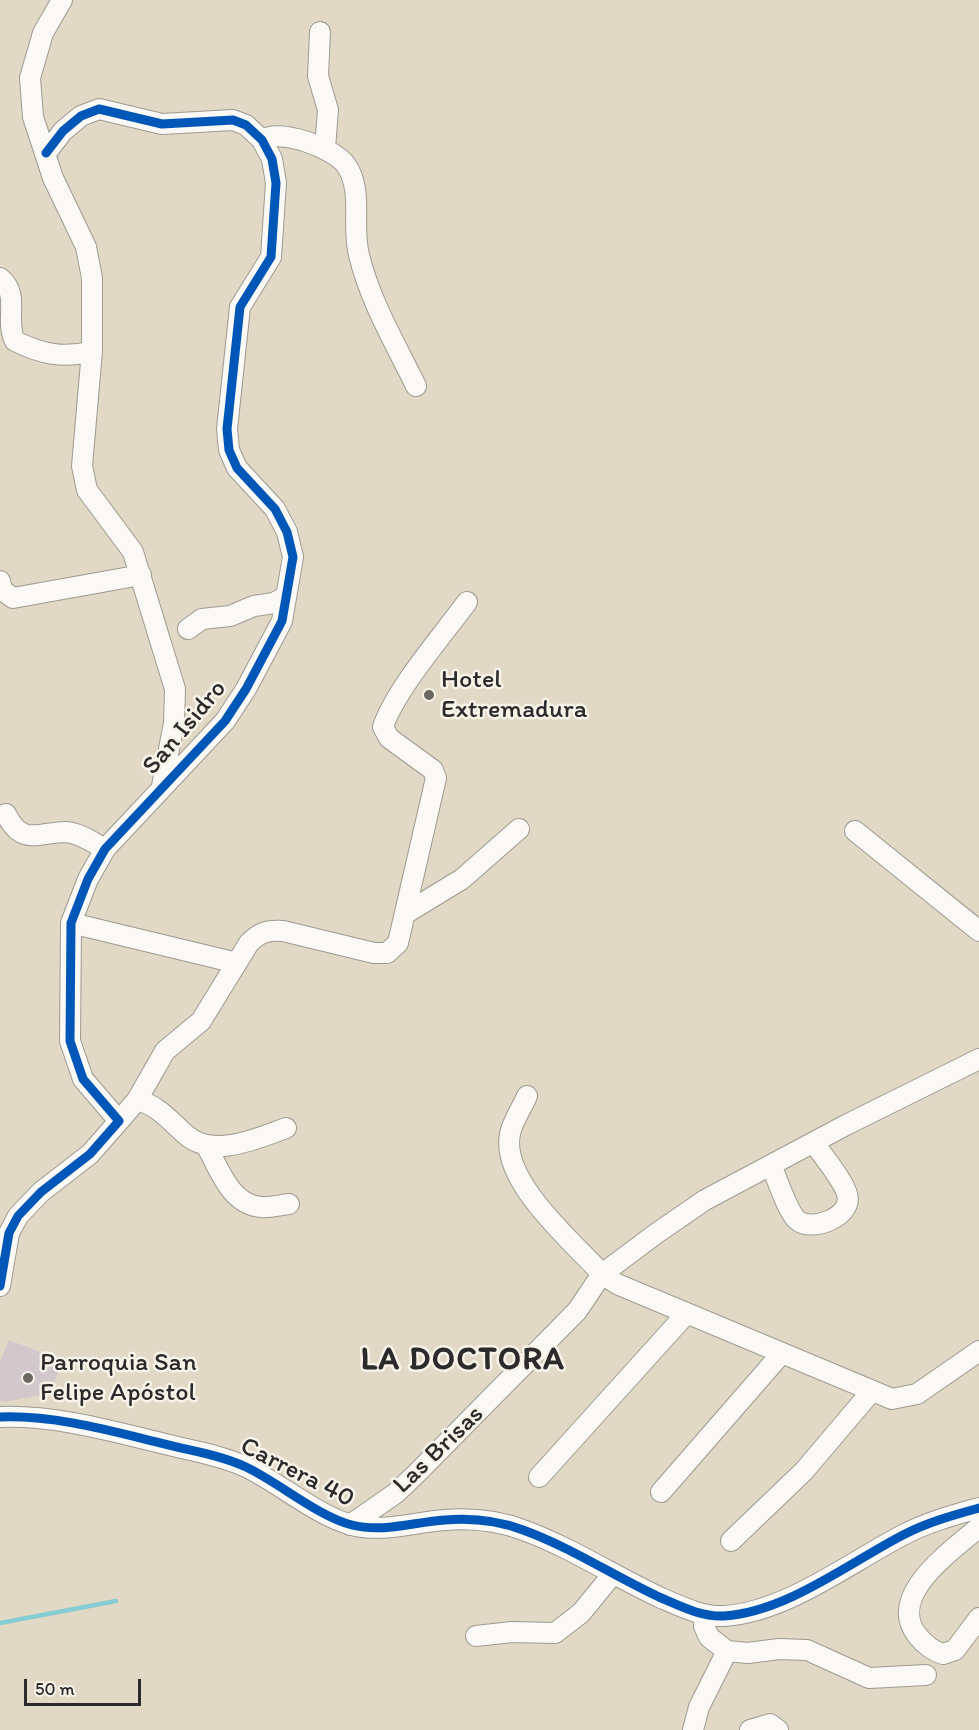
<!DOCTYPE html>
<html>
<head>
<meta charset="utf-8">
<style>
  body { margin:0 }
  #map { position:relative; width:979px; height:1730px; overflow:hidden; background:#e1d8c5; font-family:Itim,sans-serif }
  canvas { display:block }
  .scale { position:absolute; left:24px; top:1679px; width:117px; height:27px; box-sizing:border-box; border:3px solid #2b2b2b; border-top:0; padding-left:8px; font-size:18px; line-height:21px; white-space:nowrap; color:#2b2b2b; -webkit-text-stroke:4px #f7f3e8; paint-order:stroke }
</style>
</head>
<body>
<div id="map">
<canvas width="979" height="1730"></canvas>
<div class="scale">50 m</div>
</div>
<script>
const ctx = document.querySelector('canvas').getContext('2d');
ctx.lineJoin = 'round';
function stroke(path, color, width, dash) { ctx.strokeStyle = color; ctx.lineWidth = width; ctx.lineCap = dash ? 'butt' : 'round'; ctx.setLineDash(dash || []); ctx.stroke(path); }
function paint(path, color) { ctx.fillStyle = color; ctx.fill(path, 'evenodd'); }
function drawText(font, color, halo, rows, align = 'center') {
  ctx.font = font + ' Itim,sans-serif'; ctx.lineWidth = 5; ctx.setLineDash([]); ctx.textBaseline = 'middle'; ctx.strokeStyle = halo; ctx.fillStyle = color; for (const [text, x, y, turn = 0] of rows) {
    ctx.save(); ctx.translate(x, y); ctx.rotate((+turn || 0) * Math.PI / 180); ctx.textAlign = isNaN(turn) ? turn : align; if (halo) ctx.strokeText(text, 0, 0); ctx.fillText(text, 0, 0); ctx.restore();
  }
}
stroke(new Path2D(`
  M0 1623 116 1601`), '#85cdd2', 4.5);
paint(new Path2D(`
  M9 1340 63 1361 50 1393 5 1402 0 1400V1362Z`), '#d2c7ca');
const minor = new Path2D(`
  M62 0 43 33 30 78 33 117 53 178 86 247 92 278V351L82 466 87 490 133 552 175 689 174 723 162 786
  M320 32 318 76 328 110 325 148
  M262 140C280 128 334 148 346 165 364 191 351 225 359 255 370 301 395 343 416 386
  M0 278C21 295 4 319 15 341 41 354 64 359 92 351
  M0 581 2 590 13 598 141 575
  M188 629 202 619 230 616 254 606 274 603 286 596
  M6 814C22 847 39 832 66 832 80 833 94 843 105 849
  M855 831 979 931
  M408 912 462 879 519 829
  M71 923 237 963
  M527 1096C522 1108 512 1122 510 1134 500 1181 573 1242 602 1274L617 1284 892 1399 917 1394 979 1351
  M137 1100C159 1106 169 1120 185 1134 212 1159 256 1139 286 1128
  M119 1121 137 1100 165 1051 201 1021 249 943C260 932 268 930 283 931L374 953H387L398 943 436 778 433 770 389 738 383 727C395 690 443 635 467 602
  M207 1147C219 1169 231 1205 261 1207 270 1208 280 1205 289 1204
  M771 1165C777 1178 787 1211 797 1220 812 1233 854 1216 847 1194 843 1180 823 1156 814 1143
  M0 1286 9 1233 18 1216 41 1192 90 1154 119 1121 83 1079 70 1041 71 923 88 879 105 849 225 721 246 689 282 621 293 557 287 532 275 509 237 468 229 450 227 429 240 307 271 257 276 183 272 159 262 140 246 125 233 120 162 124 99 109 81 116 63 131 46 153
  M0 1417C56 1415 111 1431 165 1444 192 1451 220 1455 246 1467 278 1482 319 1517 352 1525 383 1533 414 1522 445 1520 470 1518 499 1521 523 1530 570 1547 614 1576 659 1597 680 1606 701 1617 724 1616 787 1612 850 1562 905 1534 928 1522 954 1515 979 1508
  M539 1477 687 1313
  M661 1492 782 1353
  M350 1525 396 1493 415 1475 577 1311 602 1274 657 1233 705 1200 846 1125 979 1059
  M979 1527C952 1551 886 1595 917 1635 924 1644 932 1651 943 1654L955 1650 979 1618
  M731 1541 804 1471 871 1392
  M705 1615 704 1626 709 1637 727 1651 748 1653 779 1649 807 1650 869 1678 926 1675
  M476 1636 512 1632 555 1633 581 1613 612 1575
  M693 1730 699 1707 727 1651
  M750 1730 770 1724 778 1730`);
stroke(minor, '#9f9a8f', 22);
stroke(minor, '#faf9f6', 20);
stroke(new Path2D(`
  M0 1286 9 1233 18 1216 41 1192 90 1154 119 1121 83 1079 70 1041 71 923 88 879 105 849 225 721 246 689 282 621 293 557 287 532 275 509 237 468 229 450 227 429 240 307 271 257 276 183 272 159 262 140 246 125 233 120 162 124 99 109 81 116 63 131 46 153
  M0 1417C56 1415 111 1431 165 1444 192 1451 220 1455 246 1467 278 1482 319 1517 352 1525 383 1533 414 1522 445 1520 470 1518 499 1521 523 1530 570 1547 614 1576 659 1597 680 1606 701 1617 724 1616 787 1612 850 1562 905 1534 928 1522 954 1515 979 1508`), '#0057b8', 9);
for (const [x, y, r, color] of [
  [429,695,6,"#6b6861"],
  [28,1378,6,"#6b6861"]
]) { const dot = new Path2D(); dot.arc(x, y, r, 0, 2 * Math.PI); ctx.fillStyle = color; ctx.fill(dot); stroke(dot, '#f7f3e8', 2); }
drawText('26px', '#2b2b2b', '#f7f3e8', [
  ["Hotel",441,680],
  ["Extremadura",441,710],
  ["Parroquia San",40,1363],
  ["Felipe Apóstol",40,1393]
], 'left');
drawText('26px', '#2b2b2b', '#f7f3e8', [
  ["San Isidro",185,728,-50],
  ["Las Brisas",439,1450,-44],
  ["Carrera 40",297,1473,27]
]);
ctx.letterSpacing = '1.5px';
drawText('bold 32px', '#2b2b2b', '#f7f3e8', [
  ["LA DOCTORA",463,1361]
]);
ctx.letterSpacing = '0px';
</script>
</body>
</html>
